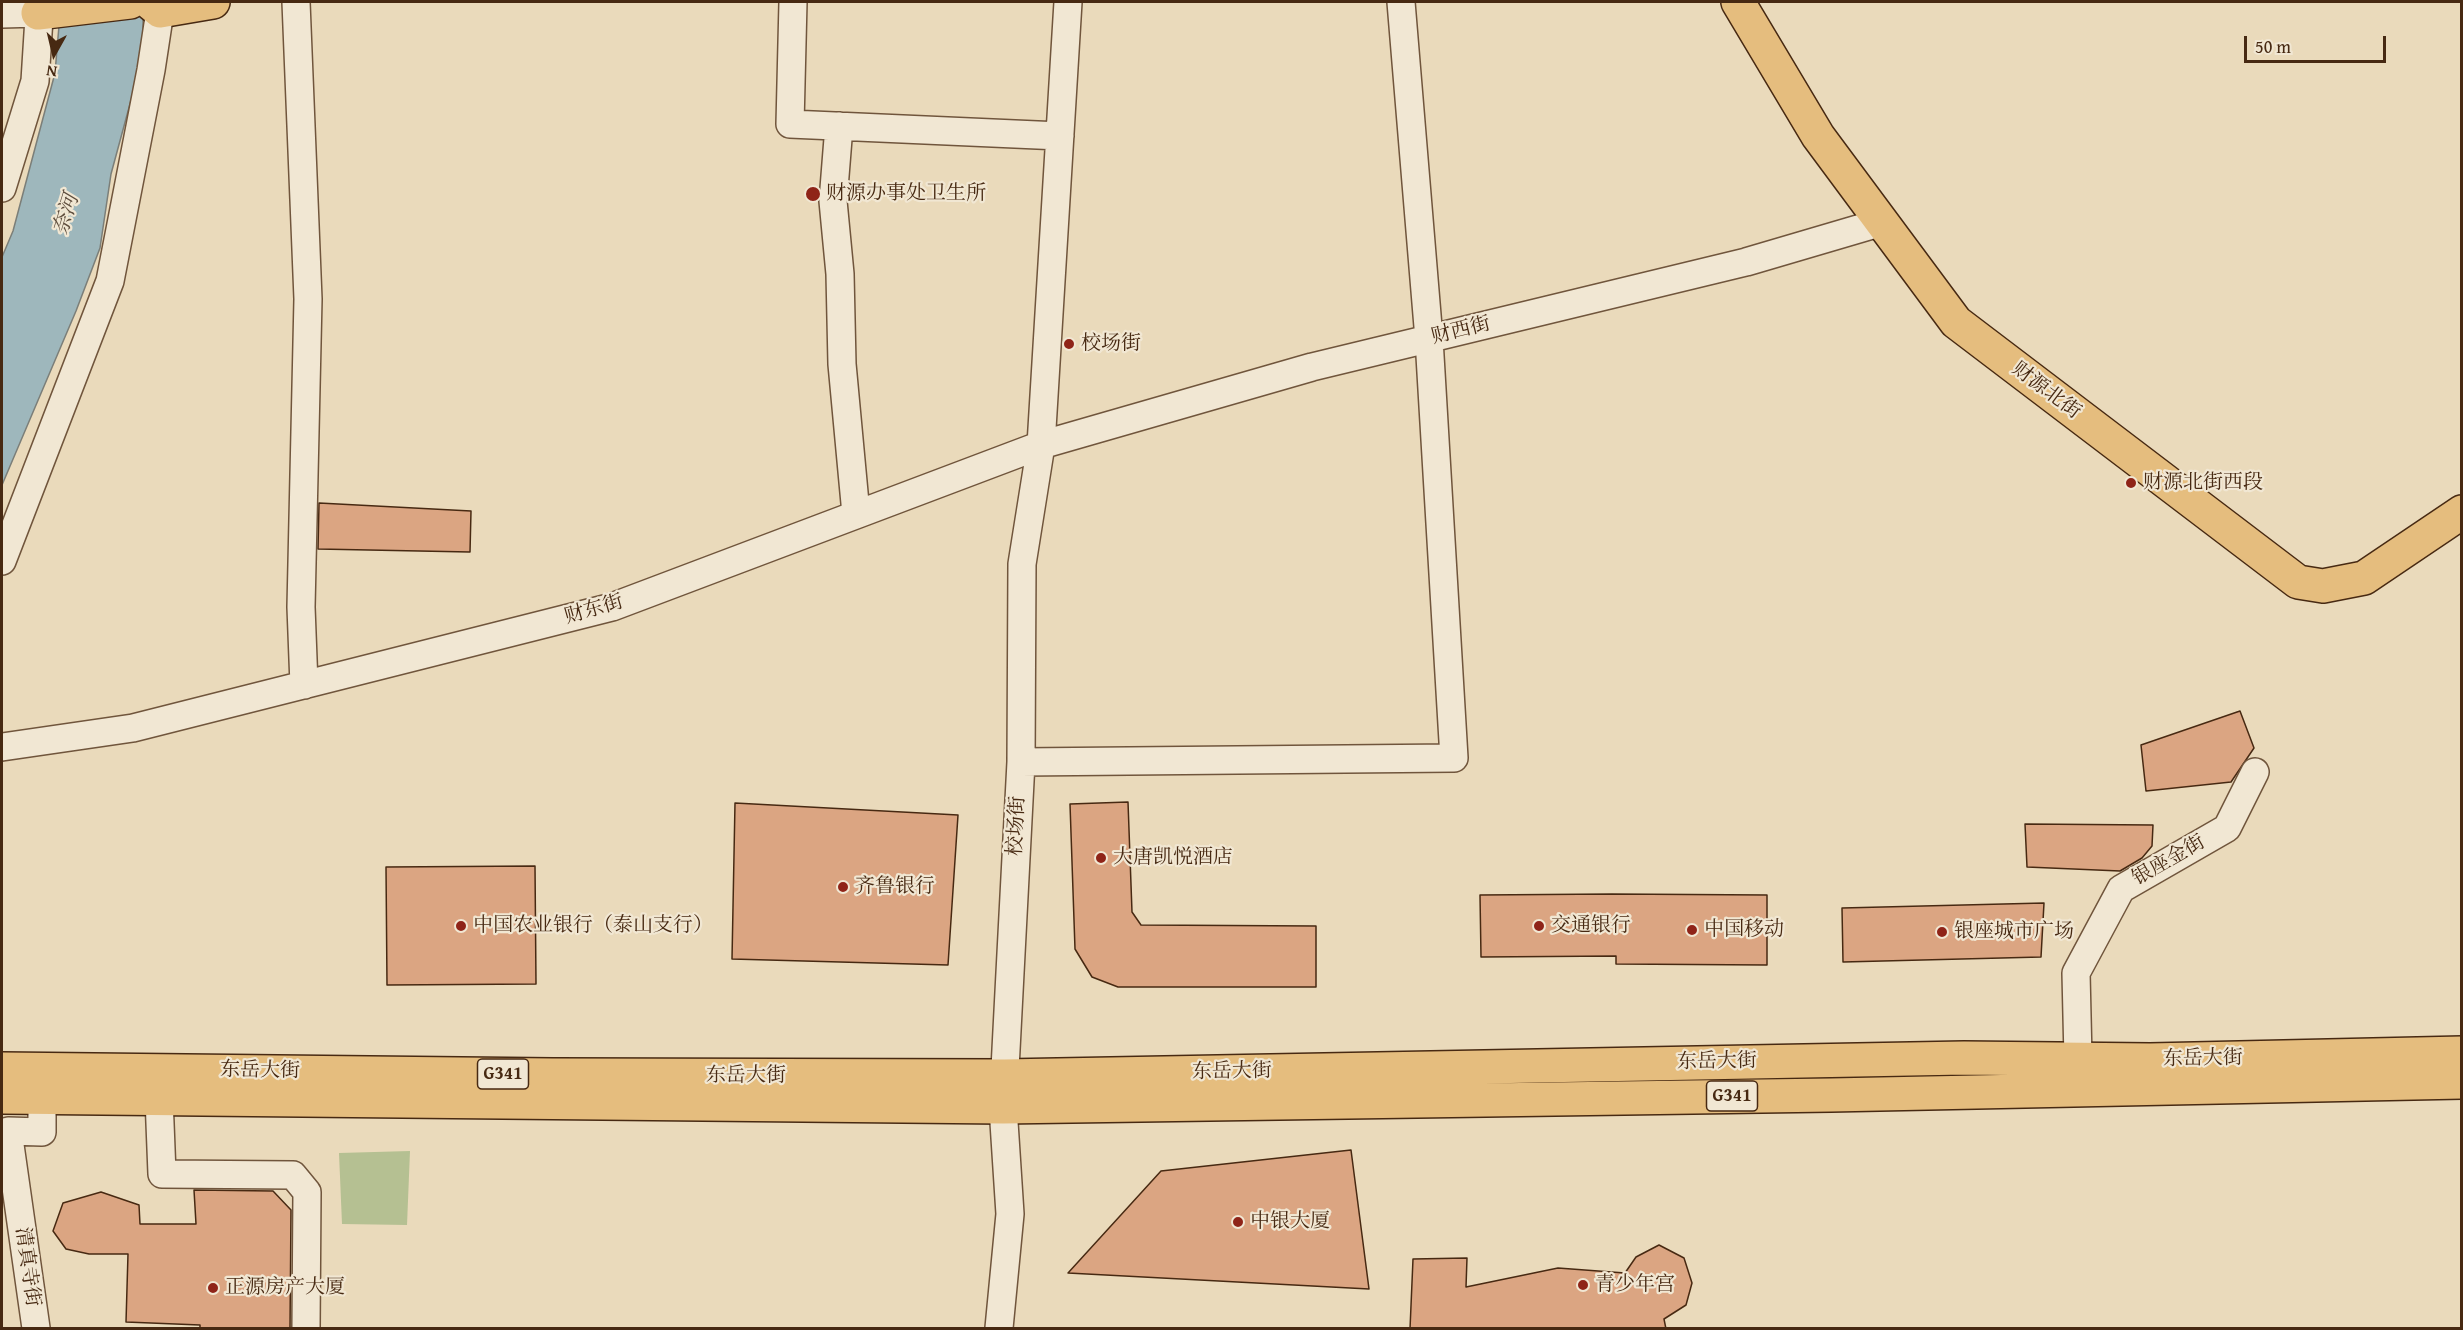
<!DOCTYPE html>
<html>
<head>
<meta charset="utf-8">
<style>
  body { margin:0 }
  #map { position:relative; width:2463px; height:1330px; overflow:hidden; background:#eadabb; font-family:"Gentium Book Plus",serif }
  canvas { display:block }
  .frame { position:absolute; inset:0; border:3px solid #472912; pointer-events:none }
  .north { position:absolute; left:24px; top:24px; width:60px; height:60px; -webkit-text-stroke:4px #f1e7d3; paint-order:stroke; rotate:188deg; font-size:16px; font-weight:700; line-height:24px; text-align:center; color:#472912 }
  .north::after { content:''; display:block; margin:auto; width:21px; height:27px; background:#472912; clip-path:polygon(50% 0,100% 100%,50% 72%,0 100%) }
  .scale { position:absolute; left:2244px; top:36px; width:142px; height:27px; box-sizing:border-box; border:3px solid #472912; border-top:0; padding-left:8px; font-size:18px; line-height:21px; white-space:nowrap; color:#472912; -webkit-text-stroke:4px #f1e7d3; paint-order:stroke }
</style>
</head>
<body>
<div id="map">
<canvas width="2463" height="1330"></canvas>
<div class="frame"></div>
<div class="north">N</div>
<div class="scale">50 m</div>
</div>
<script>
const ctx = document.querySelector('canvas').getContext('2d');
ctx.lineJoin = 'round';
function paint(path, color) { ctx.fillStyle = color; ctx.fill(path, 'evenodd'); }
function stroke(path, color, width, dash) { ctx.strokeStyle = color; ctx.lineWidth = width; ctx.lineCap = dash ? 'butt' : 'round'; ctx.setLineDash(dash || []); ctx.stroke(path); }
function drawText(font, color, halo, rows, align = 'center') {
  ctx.font = font + ' "Gentium Book Plus","Noto Serif SC",serif'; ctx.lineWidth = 4.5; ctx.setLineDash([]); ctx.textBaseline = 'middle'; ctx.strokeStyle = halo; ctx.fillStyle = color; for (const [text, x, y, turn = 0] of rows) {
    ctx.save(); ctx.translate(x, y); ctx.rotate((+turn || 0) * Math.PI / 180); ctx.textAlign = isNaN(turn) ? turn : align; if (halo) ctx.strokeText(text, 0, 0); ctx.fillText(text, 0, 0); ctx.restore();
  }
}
paint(new Path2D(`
  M410 1151 407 1225 342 1224 339 1153Z`), '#b5c092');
const water = new Path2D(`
  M61 2H143V56L111 174 100 248 76 311 2 485V257L13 231 55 73Z`);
paint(water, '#9eb7bc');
stroke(water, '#7b7e78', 1.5);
const building = new Path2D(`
  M319 503 471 511 470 552 318 549Z
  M2240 711 2254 748 2231 782 2146 791 2141 745Z
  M1128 802 1132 912 1141 925 1316 926V987H1118L1092 977 1075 949 1070 804Z
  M735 803 958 815 948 965 732 959Z
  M2025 824 2153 825 2152 846 2142 858 2120 871 2027 867Z
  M535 866 536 984 387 985 386 867Z
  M1612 894 1767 895V965L1616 964V956L1481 957 1480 895Z
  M2044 903 2041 957 1843 962 1842 908Z
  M1351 1150 1369 1289 1068 1273 1161 1171Z
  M194 1190 273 1191 291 1210 290 1329H200V1325L126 1322 128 1254H89L66 1249 53 1231 63 1203 101 1192 139 1205 140 1224H196Z
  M1659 1245 1684 1258 1692 1283 1686 1305 1664 1319 1666 1329H1410L1413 1259 1467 1258 1466 1287 1558 1268 1625 1273 1636 1257Z`);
paint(building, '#dba582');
stroke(building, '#472912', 1.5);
const minor = new Path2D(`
  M296 2 308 299 301 607 304 685
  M793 2 790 124 1060 136
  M2 14 38 13
  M839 126 833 201 840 274 842 364 856 514
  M2 188 35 81 40 2
  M2 561 110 281 151 70 160 11
  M2 747 133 728 612 607 1041 445 1312 367 1746 262 1882 222
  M1021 762 1454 758 1429 339 1401 2
  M2078 1059 2076 973 2121 889 2227 828 2255 772
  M159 1098 162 1174 293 1175 307 1192 306 1328
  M36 1328 8 1131 42 1132V1097
  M999 1328 1010 1214 1003 1107 1021 762 1022 564 1041 445 1068 2`);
const major = new Path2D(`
  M149 2 160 11 213 2
  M1738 2 1818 136 1956 322 2298 582 2323 586 2364 578 2462 512
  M38 13 130 2`);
const highway = new Path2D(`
  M2 1069 553 1075 1004 1076 1964 1058 2150 1060 2462 1053
  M2 1097 1003 1107 1831 1095 2462 1082`);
stroke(minor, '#70553c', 30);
stroke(major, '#472912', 36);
stroke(highway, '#472912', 36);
stroke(minor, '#f1e7d3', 27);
stroke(major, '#e5bd7e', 33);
stroke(highway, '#e5bd7e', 33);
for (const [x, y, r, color] of [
  [813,194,8,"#8f2418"],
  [1069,344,6,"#8f2418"],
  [2131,483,6,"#8f2418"],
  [1101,858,6,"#8f2418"],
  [843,887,6,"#8f2418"],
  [461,926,6,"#8f2418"],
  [1539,926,6,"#8f2418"],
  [1692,930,6,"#8f2418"],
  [1942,932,6,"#8f2418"],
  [1238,1222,6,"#8f2418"],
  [1583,1285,6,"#8f2418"],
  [213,1288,6,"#8f2418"]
]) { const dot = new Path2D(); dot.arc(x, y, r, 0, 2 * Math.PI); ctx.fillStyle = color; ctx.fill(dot); stroke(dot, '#f1e7d3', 2); }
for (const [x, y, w] of [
  [503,1074,51],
  [1732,1096,51]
]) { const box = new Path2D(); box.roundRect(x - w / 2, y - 15, w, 30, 4.5); ctx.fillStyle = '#f1e7d3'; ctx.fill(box); stroke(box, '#472912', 1.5); }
drawText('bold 18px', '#472912', null, [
  ["G341",503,1074],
  ["G341",1732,1096]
]);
drawText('20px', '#472912', '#f1e7d3', [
  ["财源办事处卫生所",826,194],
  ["校场街",1081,344],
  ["财源北街西段",2143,483],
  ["大唐凯悦酒店",1113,858],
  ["齐鲁银行",855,887],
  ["中国农业银行（泰山支行）",473,926],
  ["交通银行",1551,926],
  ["中国移动",1704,930],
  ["银座城市广场",1954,932],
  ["中银大厦",1250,1222],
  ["青少年宫",1595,1285],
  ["正源房产大厦",225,1288]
], 'left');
drawText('20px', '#472912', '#f1e7d3', [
  ["财西街",1461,331,-14],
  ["财源北街",2046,391,37],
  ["财东街",594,610,-16],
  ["校场街",1017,826,-87],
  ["银座金街",2169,861,-30],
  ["东岳大街",2203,1059,-1],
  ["东岳大街",1717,1062,-1],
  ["东岳大街",260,1071,1],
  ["东岳大街",1232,1072,-1],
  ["东岳大街",746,1076],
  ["清真寺街",27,1267,82]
]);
drawText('italic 21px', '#5d4c3c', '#f1e7d3', [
  ["奈河",67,215,-73]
]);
</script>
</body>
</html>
